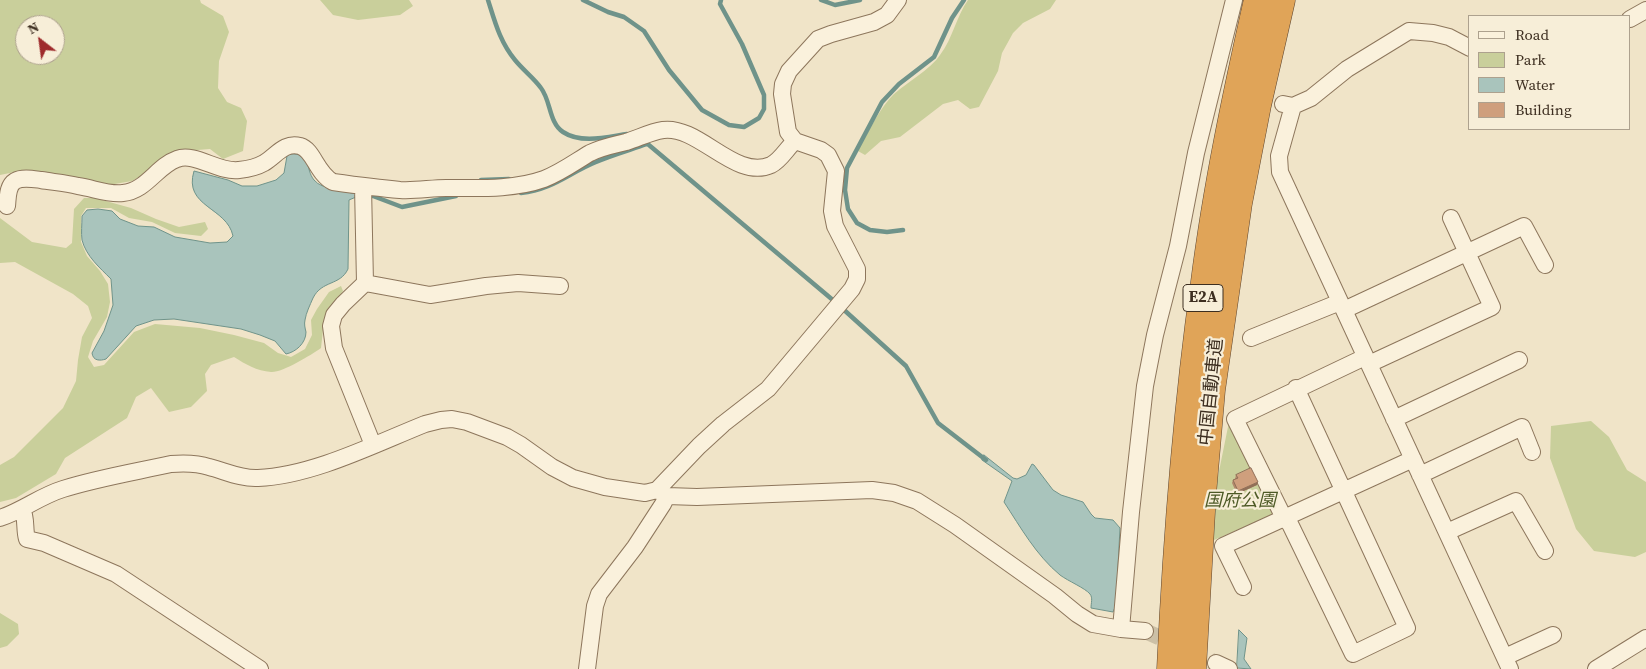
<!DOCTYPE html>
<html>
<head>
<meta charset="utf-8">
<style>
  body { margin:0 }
  #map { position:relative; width:1646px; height:669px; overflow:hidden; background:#f0e4c8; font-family:"Source Serif 4",serif }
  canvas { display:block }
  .legend { position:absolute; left:1468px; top:15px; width:162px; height:115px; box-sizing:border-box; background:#f7eed8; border:1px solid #ada18e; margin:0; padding:6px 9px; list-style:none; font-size:15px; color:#3d2e20 }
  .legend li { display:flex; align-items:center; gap:10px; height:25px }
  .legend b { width:25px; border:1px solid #ada18e }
  .north { position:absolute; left:15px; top:15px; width:50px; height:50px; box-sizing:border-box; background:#f7eed8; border:1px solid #ada18e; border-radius:50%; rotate:330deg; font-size:14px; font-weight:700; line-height:20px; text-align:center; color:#3d2e20 }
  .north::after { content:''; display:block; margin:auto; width:18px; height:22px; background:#9e2a2b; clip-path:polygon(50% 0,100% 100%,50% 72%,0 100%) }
</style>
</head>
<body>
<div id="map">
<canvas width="1646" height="669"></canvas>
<ul class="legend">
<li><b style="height:6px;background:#faf1dc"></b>Road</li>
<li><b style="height:14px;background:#c9cf9b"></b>Park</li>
<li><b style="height:14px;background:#a9c4bc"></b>Water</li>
<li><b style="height:14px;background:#cf9f7d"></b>Building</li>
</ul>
<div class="north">N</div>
</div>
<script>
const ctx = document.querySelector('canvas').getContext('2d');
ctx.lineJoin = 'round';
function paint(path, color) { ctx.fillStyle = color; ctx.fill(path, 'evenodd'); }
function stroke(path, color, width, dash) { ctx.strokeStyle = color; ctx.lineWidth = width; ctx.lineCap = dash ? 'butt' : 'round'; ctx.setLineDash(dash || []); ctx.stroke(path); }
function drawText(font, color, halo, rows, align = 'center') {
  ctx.font = font + ' "Source Serif 4","Noto Sans JP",serif'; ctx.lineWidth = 4.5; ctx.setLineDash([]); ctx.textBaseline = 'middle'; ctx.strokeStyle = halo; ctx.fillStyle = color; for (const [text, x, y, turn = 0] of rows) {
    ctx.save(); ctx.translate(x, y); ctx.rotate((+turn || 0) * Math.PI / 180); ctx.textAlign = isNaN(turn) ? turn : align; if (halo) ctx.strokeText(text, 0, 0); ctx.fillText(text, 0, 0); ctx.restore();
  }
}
paint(new Path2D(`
  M0 0H200L201 3 223 16 229 32 219 61 218 88 227 102 241 108 247 121 243 151 223 159 210 149 185 151 132 181 109 185 41 171H20L0 175ZM25 25H55V55H25Z
  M320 0H409L413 6 400 15 358 20 333 15Z
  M968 0H1056L1050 9 1023 23 1013 33 1002 53 998 71 979 107 970 109 958 100 943 104 900 137 881 141 865 155 858 151C866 135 881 107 893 95 906 83 931 69 940 55 953 38 956 17 968 0Z
  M84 198H95L131 208 156 219 179 227 205 222 208 229 201 236 175 233 152 222 129 218 111 208H86L81 216V242L87 256 100 271 108 284 110 302 107 317 93 341 88 357 94 367 104 365 134 332 155 324 200 328 234 335 264 343 278 353 291 357 305 349 312 335 311 320 317 309 329 292 341 286 343 291 329 311 323 330 321 348C311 355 282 373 271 372 257 371 245 364 234 357L211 365 205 374 207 391 191 407 169 412 151 388 136 397 127 418 65 458 56 474 16 498 0 502V465L14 457 63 408 76 381 78 360 82 337 92 318 88 306 73 294 15 262 0 263V218L32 242 66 248 72 243 74 209Z
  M1230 417 1274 514 1214 540 1213 514 1216 486Z
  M1591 421 1609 437 1627 470 1646 482V552L1635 557 1594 551 1576 529 1550 458 1551 426Z
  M0 613 18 624 19 634 7 646 0 648Z`), '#c9cf9b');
const water = new Path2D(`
  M290 154C312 152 305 169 314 180 323 191 340 186 351 193H355L356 197 349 200 348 269C340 286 322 280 313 298 310 305 306 313 305 320 304 324 305 328 306 332 306 343 296 352 286 354L275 341 260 335 241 329 174 319 154 320 136 326 106 359C100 361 93 361 92 353L104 331 113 305 111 279C100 268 86 256 82 240 81 233 82 224 82 216L87 210 98 209 112 211 120 219 138 226 154 227 175 237 210 243 227 242 233 236C227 207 183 207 194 171L228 180 242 186H257L276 180 284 173 287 156Z
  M984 455 1013 478 1017 479 1026 475 1032 464 1034 465 1053 490 1061 495 1083 502 1091 514 1095 518 1113 520 1120 528 1116 605 1113 612 1091 608C1091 603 1093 598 1090 594 1085 588 1068 581 1060 575 1036 555 1021 528 1004 502L1012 481 982 460Z
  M1239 630 1247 638 1244 659 1251 669 1237 668Z`);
paint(water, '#a9c4bc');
stroke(water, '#6f938a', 1);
stroke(new Path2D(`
  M488 0C495 22 500 42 515 60 523 70 534 78 541 88 551 101 549 123 563 132 581 144 607 137 627 134
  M583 0 608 12 624 17 644 31 669 70 702 110 729 125 744 127 759 118 764 109V95L742 44 720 4 721 0
  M821 0 835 5 860 0
  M643 140 834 301
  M481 180 509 179
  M521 193C552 190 569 173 596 162 612 155 630 150 647 144
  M367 196H373L402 207 456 196
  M903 230 887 232 870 230 857 223 848 209 845 190 847 168 882 102 899 84 934 57 952 18 964 0
  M843 309 906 366 938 423 986 460`), '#6f938a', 4.5);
stroke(new Path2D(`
  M1145 631 1216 663`), '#ccc0a6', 16, [16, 8]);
const street = new Path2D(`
  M1630 19 1646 10
  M1283 104 1293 106 1311 98 1347 69 1409 31 1433 33 1449 37 1470 48
  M1293 106 1279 156 1280 172 1510 669
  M363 186 365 283 343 304 334 315 331 326 334 348 373 445
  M7 206C8 198 7 186 15 181 22 177 33 179 41 180 53 182 66 183 78 186 93 188 108 195 123 193 146 191 157 166 177 159 195 152 219 173 239 170 248 169 257 167 264 163 277 155 284 142 300 146 314 150 316 173 333 182 355 185 378 188 400 190 416 191 431 188 446 188 478 188 513 190 544 179 560 173 575 162 590 153 602 147 614 145 626 142 639 138 650 132 663 130 699 125 735 181 771 165 781 160 787 148 795 141
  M365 283 430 295 486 286 518 283 560 286
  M1344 310 1524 226 1545 265
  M1251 338 1340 302
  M1369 364 1492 307 1451 218
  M1296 388 1407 628 1353 654 1290 524 1284 518 1235 419 1365 357
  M1394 419 1519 360
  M1420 475 1522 427 1532 452
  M657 490 667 496 697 497 872 490 894 493 917 501 955 525 1055 596 1077 614 1093 624 1121 629 1145 631
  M22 509C27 519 24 529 27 539L44 543 116 574 260 669
  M0 518C22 511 40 496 63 489 98 478 135 472 171 464 184 463 197 463 209 467 225 471 241 479 258 478 312 476 375 444 425 424L441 420 452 419 467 422 507 437 521 445 552 467 573 478 605 487 645 493 657 490 699 446 723 424 768 389 852 289 857 279V269L835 226 832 211 836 171 828 155 821 150 795 141 788 132 782 94 783 84 789 71 818 39 831 34 874 22 887 15 898 0
  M1447 532 1516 501 1545 551
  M1243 587 1223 546 1413 459
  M1121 629 1131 512 1145 386 1155 335 1178 246 1196 153 1234 0
  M1505 657 1553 635
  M1216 663 1229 669
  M587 669 595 606 599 594 635 547 663 504 667 496
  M1596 669 1646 638`);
const highway = new Path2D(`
  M1171 669C1177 539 1187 410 1205 282 1217 187 1237 93 1258 0
  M1192 669 1202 494 1211 390 1238 203 1257 105 1281 0`);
stroke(street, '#8d765c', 18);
stroke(highway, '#5b4430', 29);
stroke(street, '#faf1dc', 16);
stroke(highway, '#e0a458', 28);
paint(new Path2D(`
  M1236 475 1257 485 1237 494 1232 483 1233 480 1235 479Z`), '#b2896c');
paint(new Path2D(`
  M1258 482 1257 485 1237 494 1238 491Z`), '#916f58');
const building = new Path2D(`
  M1251 468 1258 482 1238 491 1233 480 1238 478 1236 475Z`);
paint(building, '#cf9f7d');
stroke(building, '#916f58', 1);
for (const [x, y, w] of [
  [1203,298,40]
]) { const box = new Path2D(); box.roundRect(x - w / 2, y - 13.5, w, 27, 4); ctx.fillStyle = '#f7eed8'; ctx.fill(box); stroke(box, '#3d2e20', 1); }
drawText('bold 16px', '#3d2e20', null, [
  ["E2A",1203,298]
]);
drawText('18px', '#3d2e20', '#f7eed8', [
  ["中国自動車道",1212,392,-84]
]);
drawText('italic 18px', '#4d5a26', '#f7eed8', [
  ["国府公園",1240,501]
]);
</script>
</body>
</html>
